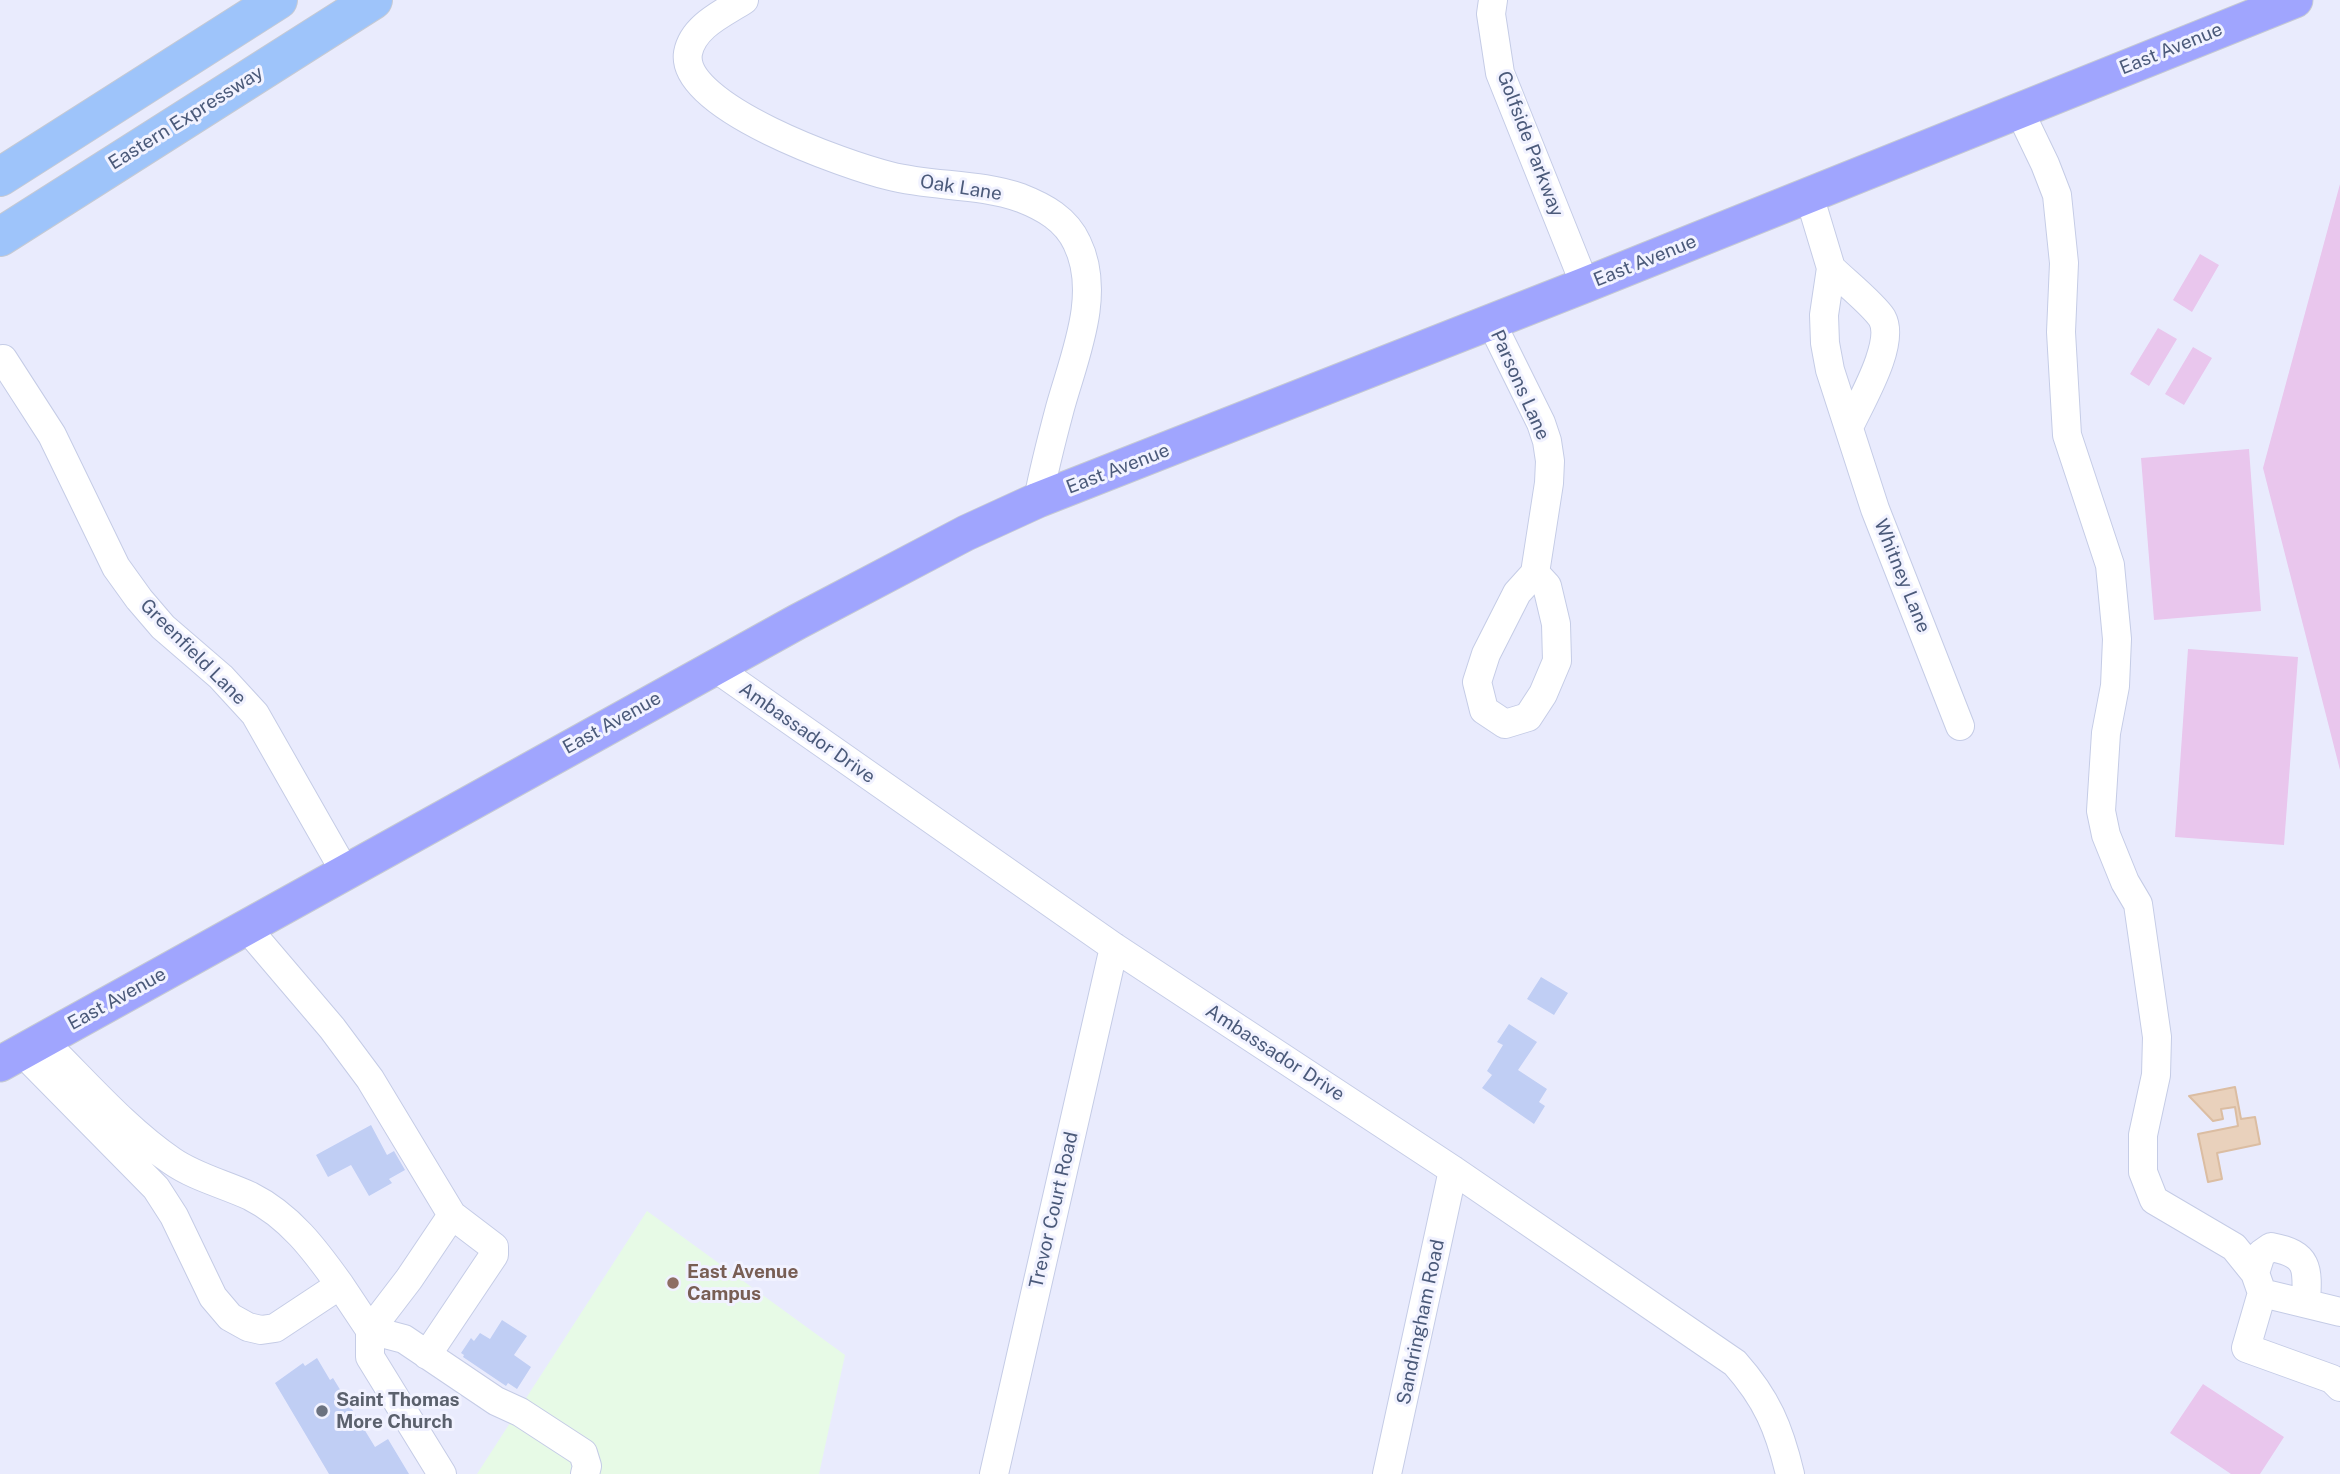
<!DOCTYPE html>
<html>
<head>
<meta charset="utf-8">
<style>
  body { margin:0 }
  canvas { display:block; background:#e9ebfd }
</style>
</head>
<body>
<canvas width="2340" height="1474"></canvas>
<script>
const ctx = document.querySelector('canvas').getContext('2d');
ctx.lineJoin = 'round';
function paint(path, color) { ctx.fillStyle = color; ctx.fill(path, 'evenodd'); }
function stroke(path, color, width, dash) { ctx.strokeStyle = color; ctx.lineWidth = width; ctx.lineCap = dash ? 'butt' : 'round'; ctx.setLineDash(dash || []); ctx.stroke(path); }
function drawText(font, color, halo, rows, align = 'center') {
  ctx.font = font + ' "Public Sans",sans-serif'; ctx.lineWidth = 6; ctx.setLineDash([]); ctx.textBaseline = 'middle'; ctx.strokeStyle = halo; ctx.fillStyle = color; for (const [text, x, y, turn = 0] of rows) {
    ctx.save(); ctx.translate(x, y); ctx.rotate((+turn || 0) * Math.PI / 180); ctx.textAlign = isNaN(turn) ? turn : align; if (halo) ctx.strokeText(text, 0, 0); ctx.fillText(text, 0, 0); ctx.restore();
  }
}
paint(new Path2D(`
  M647 1211 845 1355 819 1474H477Z`), '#e7fae6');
paint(new Path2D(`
  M2340 184V770L2263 468Z
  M2200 254 2219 265 2192 312 2173 300Z
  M2158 328 2177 339 2149 386 2130 374Z
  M2193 347 2212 358 2184 405 2165 394Z
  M2249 449 2261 611 2154 620 2141 458Z
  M2188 649 2298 657 2284 845 2175 837Z
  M2203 1384 2284 1437 2260 1474H2231L2170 1433Z`), '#e9c6ed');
const water = new Path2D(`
  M2235 1087 2241 1119 2255 1117 2260 1144 2217 1153 2222 1179 2208 1182 2198 1134 2238 1126 2235 1107 2221 1109 2223 1119 2213 1121 2189 1096Z`);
paint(water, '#e9d1bc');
stroke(water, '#dbbda2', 2);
paint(new Path2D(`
  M1541 977 1568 993 1554 1015 1527 999Z
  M1509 1024 1537 1042 1518 1070 1547 1089 1539 1102 1545 1106 1534 1124 1482 1088 1492 1075 1487 1071 1503 1045 1497 1042Z
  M371 1125 387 1155 394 1151 405 1170 389 1179 392 1183 369 1196 351 1165 328 1177 316 1155Z
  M502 1320 527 1336 514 1355 531 1367 517 1389 508 1383 506 1386 463 1357 464 1355 461 1353 471 1338 474 1341 480 1333 490 1339Z
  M317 1358 330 1380 333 1378 375 1447 388 1439 409 1474H329L275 1383 303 1363 305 1366Z`), '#c0cef4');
const minor = new Path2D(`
  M744 0C724 13 693 26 688 53 679 107 848 166 890 176 933 187 979 183 1021 198 1044 207 1066 219 1077 243 1102 294 1074 357 1060 408 1052 438 1044 469 1038 500
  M1493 0 1491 14 1500 73 1585 285
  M2019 110 2045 164 2057 195 2064 263 2061 332 2067 435 2110 565 2117 639 2115 686 2106 733 2101 811 2106 835 2125 882 2138 904 2157 1037 2156 1075 2143 1135V1172L2154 1200 2234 1247 2255 1273 2262 1293 2246 1348 2332 1379 2340 1387
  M1809 195 1831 268 1824 315 1825 343 1830 370 1875 509 1960 726
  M1831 268C1844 281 1873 304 1882 318 1896 343 1861 401 1850 425
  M1491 322 1541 423 1547 441 1550 461 1549 483 1535 573 1517 593 1486 654 1477 682 1484 710 1505 724 1528 717 1543 694 1557 661 1556 624 1547 586 1535 573
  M3 359 52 435 116 567 139 599 163 627 221 677 255 714 345 872
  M714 667 1114 947 1453 1170 1735 1363C1767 1399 1779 1428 1790 1474
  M246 927 332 1028 370 1079 452 1215 494 1247V1255L427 1355
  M22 1052 156 1188 174 1216 213 1297 230 1317 248 1327 261 1330 275 1328 340 1285C315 1250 290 1216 250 1196 224 1184 195 1177 172 1161 126 1130 83 1080 43 1041
  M2255 1273 2261 1254 2271 1247C2309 1254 2308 1268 2306 1303
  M340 1285 370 1330V1357L442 1474
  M2262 1293 2340 1312
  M370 1330 404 1339 496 1401 520 1412 583 1453 587 1466 585 1474
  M370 1330 409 1279 452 1215
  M994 1474 1114 947
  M1387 1474 1453 1170`);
const major = new Path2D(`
  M0 1064 797 622 966 533 1038 500 1585 285 2295 0`);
const highway = new Path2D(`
  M0 177 278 0
  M0 237 373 0`);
stroke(minor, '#c5cce6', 30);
stroke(major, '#c5cad4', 37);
stroke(highway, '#c5cad4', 40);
stroke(minor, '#fff', 28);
stroke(major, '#a0a5fe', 35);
stroke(highway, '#9ec4fa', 38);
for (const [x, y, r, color] of [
  [673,1283,7,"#8d6e63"],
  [322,1411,7,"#6b7280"]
]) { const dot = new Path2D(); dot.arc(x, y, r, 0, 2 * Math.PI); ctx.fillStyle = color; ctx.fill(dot); stroke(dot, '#f1f2ff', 2.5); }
drawText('19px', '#4b5a7a', '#f1f2ff', [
  ["East Avenue",2171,49,-22],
  ["Eastern Expressway",186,118,-32],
  ["Golfside Parkway",1530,144,69],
  ["Oak Lane",961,188,9],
  ["East Avenue",1645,261,-22],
  ["Parsons Lane",1520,385,66],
  ["East Avenue",1118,469,-21],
  ["Whitney Lane",1902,576,68],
  ["Greenfield Lane",193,652,45],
  ["East Avenue",612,723,-29],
  ["Ambassador Drive",807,733,35],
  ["East Avenue",117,999,-29],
  ["Ambassador Drive",1275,1053,33],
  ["Trevor Court Road",1054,1210,-77],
  ["Sandringham Road",1421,1322,-78]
]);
drawText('bold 19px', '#785e54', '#f1f2ff', [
  ["East Avenue",687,1272],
  ["Campus",687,1294]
], 'left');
drawText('bold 19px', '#5b616d', '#f1f2ff', [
  ["Saint Thomas",336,1400],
  ["More Church",336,1422]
], 'left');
</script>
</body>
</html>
